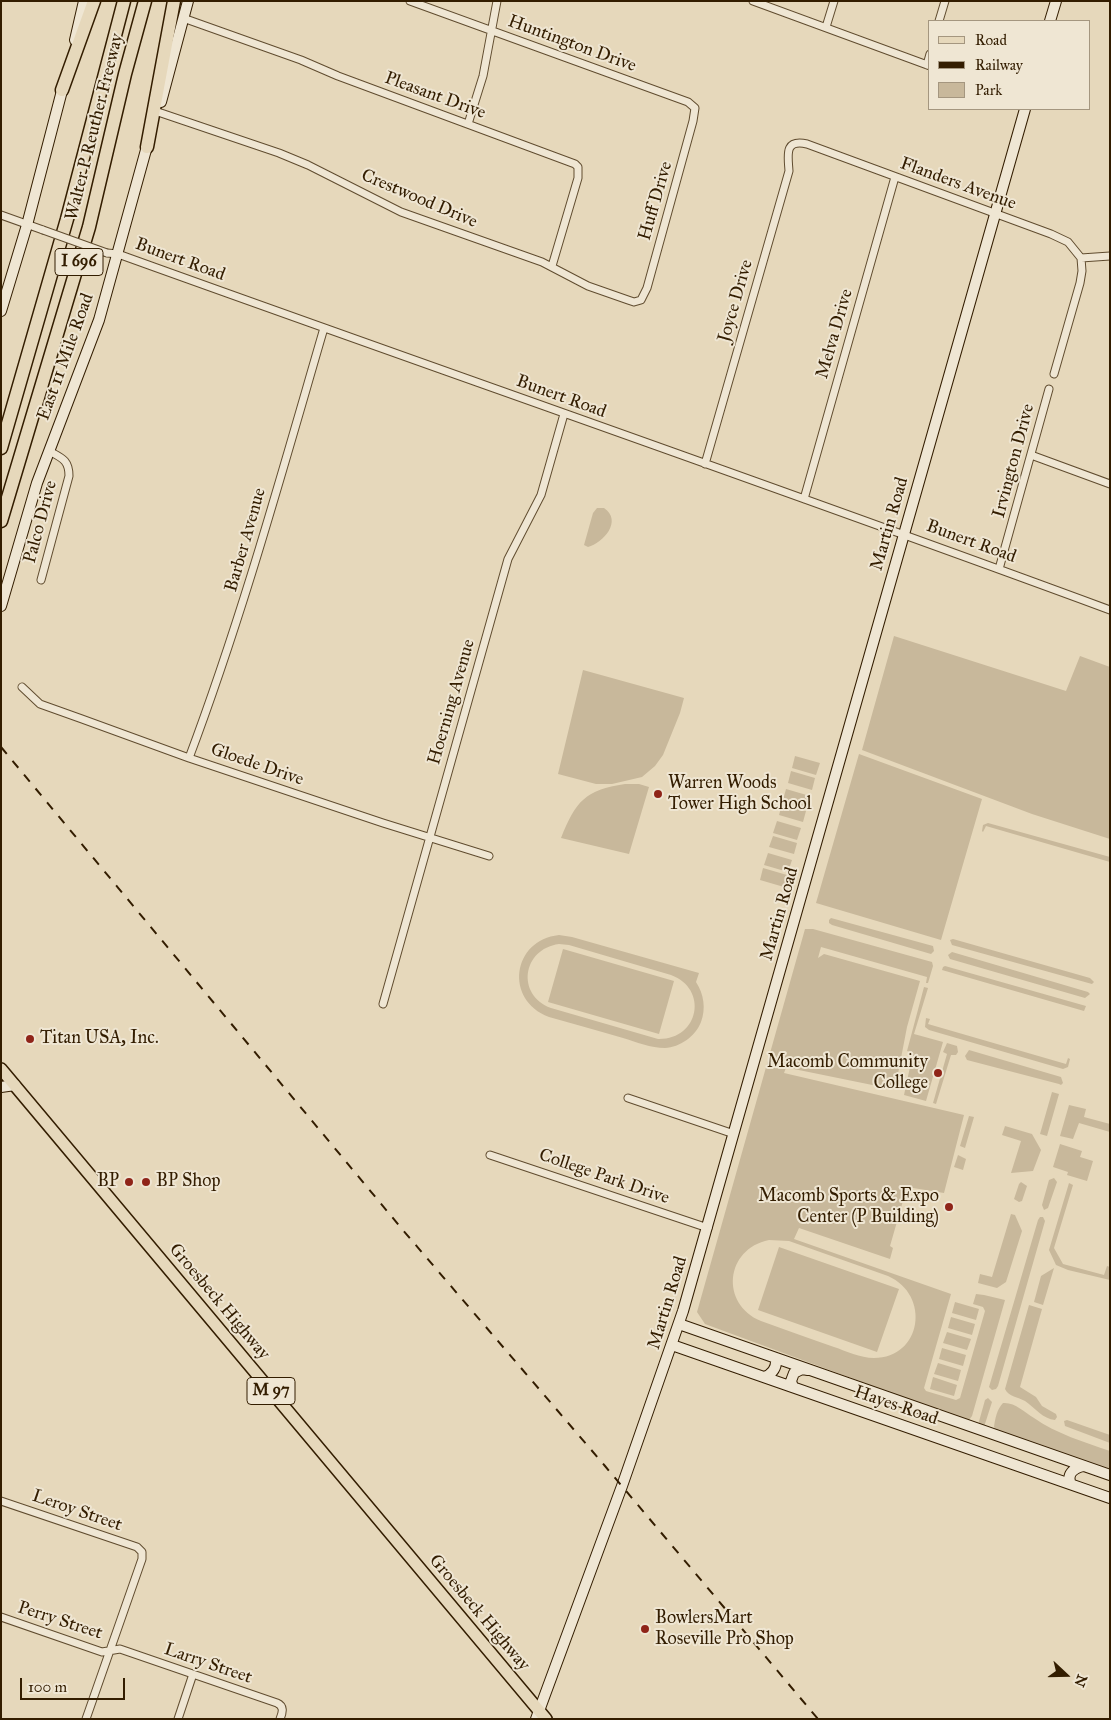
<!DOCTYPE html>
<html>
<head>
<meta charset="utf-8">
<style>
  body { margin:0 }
  #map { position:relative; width:1111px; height:1720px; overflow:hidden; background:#e6d8bb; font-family:"IM FELL Great Primer",serif }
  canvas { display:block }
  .frame { position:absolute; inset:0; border:2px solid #331d00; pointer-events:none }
  .legend { position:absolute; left:928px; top:20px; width:162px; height:90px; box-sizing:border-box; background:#efe6d3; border:1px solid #a4967f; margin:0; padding:6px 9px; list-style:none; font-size:15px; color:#331d00 }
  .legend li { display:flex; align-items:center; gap:10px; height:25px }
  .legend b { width:25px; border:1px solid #a4967f }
  .north { position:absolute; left:1041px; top:1650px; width:50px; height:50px; -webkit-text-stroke:4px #efe6d3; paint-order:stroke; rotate:111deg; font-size:14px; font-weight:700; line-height:20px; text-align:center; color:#331d00 }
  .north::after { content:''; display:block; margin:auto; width:18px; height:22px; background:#331d00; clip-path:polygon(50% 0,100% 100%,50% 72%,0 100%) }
  .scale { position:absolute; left:20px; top:1678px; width:105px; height:22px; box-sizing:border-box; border:2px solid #331d00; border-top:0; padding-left:6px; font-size:15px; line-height:18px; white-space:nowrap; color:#331d00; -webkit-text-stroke:4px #efe6d3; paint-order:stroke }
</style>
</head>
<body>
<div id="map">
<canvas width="1111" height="1720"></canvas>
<div class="frame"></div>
<ul class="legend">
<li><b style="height:6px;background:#e6d8bb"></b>Road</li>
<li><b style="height:6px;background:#331d00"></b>Railway</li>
<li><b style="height:14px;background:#c8b89b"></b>Park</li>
</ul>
<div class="north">N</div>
<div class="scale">100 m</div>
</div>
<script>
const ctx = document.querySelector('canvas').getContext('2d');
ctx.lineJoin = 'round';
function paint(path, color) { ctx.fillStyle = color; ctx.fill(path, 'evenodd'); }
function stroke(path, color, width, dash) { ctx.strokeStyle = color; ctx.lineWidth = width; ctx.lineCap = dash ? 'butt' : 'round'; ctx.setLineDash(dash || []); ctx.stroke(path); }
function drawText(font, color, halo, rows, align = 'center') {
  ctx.font = font + ' "IM FELL Great Primer",serif'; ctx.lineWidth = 4; ctx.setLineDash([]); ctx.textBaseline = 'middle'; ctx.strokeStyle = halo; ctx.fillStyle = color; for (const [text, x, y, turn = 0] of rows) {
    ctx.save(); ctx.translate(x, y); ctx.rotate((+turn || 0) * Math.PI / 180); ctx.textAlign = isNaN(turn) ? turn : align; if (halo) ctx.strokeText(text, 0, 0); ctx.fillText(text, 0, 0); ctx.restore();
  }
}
paint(new Path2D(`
  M597 508H604C623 521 603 543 588 547L584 545 593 513Z
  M894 636 1066 691 1080 656 1110 667V839L1032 814 862 750Z
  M583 670 684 698 680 713 663 755 655 766 642 777 612 784H596L558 774Z
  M859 754 982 799 941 940 816 903Z
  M795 756 820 763 816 775 792 768Z
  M791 771 815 778 812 790 788 783Z
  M625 784H639L649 787 629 854 561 838C576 801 585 790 625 784Z
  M786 789 810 796 807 807 783 800Z
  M782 804 806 811 803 822 779 815Z
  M777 821 801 828 797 840 773 833Z
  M988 823 1110 857V862L986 826 983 832 982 831 983 825Z
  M773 836 797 843 794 854 769 847Z
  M768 853 792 860 788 872 764 865Z
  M763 868 787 875 784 887 760 880Z
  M831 918 933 946 934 951 931 954 832 925 829 923V920Z
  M805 929H813L932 962 933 966 928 983H926L927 977 821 947 818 958 824 954 920 981 907 1027 897 1079 893 1087 887 1088 789 1068 787 1065 784 1073 964 1115 944 1193 907 1187 890 1246 893 1248 890 1259 799 1228 794 1239 951 1294 924 1388 926 1391 956 1400 960 1398 985 1311 983 1307 973 1304 976 1294 984 1295 1005 1300 972 1416 969 1420 962 1419 705 1324 697 1312ZM769 1240 789 1241 888 1276C931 1295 922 1358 874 1358 860 1358 846 1351 834 1347 809 1338 785 1330 761 1321 720 1304 725 1249 769 1240Z
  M559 935 572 937 699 973 696 982C704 994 706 1009 701 1022 695 1037 680 1047 665 1048 651 1048 636 1042 623 1038 599 1031 574 1024 549 1017 504 1000 512 940 559 935ZM559 944 569 945 671 975C709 989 699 1040 658 1039L551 1008C516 995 522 949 559 944Z
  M953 939 1090 978 1094 982 1092 984 952 945 950 940Z
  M563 949 674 981 659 1034 548 1002Z
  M952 952 1088 992 1090 994 1085 998 950 959 948 955Z
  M945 966 1086 1006 1084 1011 942 970 943 967Z
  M924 987 928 988 914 1034 943 1042 926 1101 904 1095 913 1053 907 1051Z
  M926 1018 930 1019 928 1024 1066 1064 1068 1058 1070 1059 1068 1067 1063 1069 929 1030 925 1027Z
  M947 1043 957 1046 958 1052 956 1055H951L936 1104 933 1103 947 1054 943 1052Z
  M969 1050 1061 1077 1063 1083 1061 1085 1059 1084 967 1060 965 1056Z
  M1052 1092 1059 1094 1047 1136 1040 1134Z
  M1069 1105 1086 1109 1084 1117 1110 1124V1132L1079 1123 1073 1139 1060 1136Z
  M969 1116 974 1117 965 1148 960 1146Z
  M1005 1126 1032 1134 1041 1150 1033 1171 1011 1173 1021 1141 1002 1135Z
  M1060 1144 1082 1151 1080 1157 1093 1161 1087 1181 1067 1175 1068 1172 1053 1167Z
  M958 1155 966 1159 963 1170 954 1167Z
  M1054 1178 1057 1182 1048 1208 1044 1210 1042 1205 1049 1180Z
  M1021 1182 1027 1186 1022 1201 1019 1202 1014 1199 1019 1184Z
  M1069 1183 1073 1185 1054 1248 1063 1264 1104 1275 1107 1266 1110 1267V1280L1068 1270 1056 1265 1049 1250Z
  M1011 1214 1015 1215 1022 1231 1006 1282 997 1288 978 1283 980 1274 992 1277Z
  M1040 1217H1043L1045 1221 998 1386 996 1389 992 1390 989 1387 1038 1220Z
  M779 1247 899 1289 877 1352 758 1310Z
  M1054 1268 1043 1305 1034 1302 1041 1276Z
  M955 1302 979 1309 976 1320 952 1313Z
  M1029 1305 1042 1309 1020 1387 1036 1397 1042 1406 1056 1414 1057 1417 1055 1420C1043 1419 1035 1408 1025 1401 1018 1397 1009 1397 1005 1389Z
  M951 1317 975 1324 972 1335 948 1328Z
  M947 1332 971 1339 967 1350 943 1343Z
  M942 1348 966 1355 963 1366 939 1359Z
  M938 1363 961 1370 958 1381 934 1374Z
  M933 1377 957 1385 954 1396 930 1389Z
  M988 1398 992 1402 984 1427 978 1425 985 1400Z
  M1003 1403C1015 1402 1024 1412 1034 1418 1057 1434 1084 1442 1110 1451V1471L997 1432 994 1427C995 1419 997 1409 1003 1403Z
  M1067 1420 1110 1435V1443L1065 1426 1064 1421Z`), '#c8b89b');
const street = new Path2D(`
  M753 1 930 66
  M183 18 301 60 338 76 575 164 578 167V178L552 266
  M939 21 945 1
  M826 27 834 1
  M927 65 930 54
  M158 112 279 153 308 165 401 212 542 262 588 286 628 300 634 302 641 300 647 288 693 121 695 108 688 102 410 1
  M468 124 483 76 497 1
  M1 215 43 230
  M107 253 118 254C448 373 780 488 1110 610
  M1054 374 1080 283 1082 271 1081 258
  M1031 455 1110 484
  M705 464 789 171C788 155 784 139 807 144L1051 234 1068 242 1081 258 1110 256
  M804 499 895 177
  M999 569 1049 389
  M41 580 69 476C69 460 62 458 49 451
  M22 687 40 704 82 719 189 758 383 823 489 856
  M189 758C242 617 282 472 324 328
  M383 1004 508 559 541 495 564 414
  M628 1098 734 1134
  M490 1155 708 1228
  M1 1501 137 1547 142 1552V1559L86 1719
  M1 1617 102 1652 120 1649 277 1703C284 1706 283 1712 280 1719
  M178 1719 193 1674`);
const secondary = new Path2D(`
  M1050 21 1056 1
  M75 40 84 1
  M161 102 188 1
  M1 311 27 225 64 83
  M1 606 37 483 99 320 149 139
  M1 1087 15 1085
  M679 1324 1110 1475
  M672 1345 1110 1498
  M764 1377C773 1374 777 1367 776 1358
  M793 1387 791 1381 794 1373 802 1369 808 1370
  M1071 1484C1066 1474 1074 1468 1083 1466
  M536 1719 622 1486 683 1311 1025 109`);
const primary = new Path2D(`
  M1 1069 546 1719`);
const highway = new Path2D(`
  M62 90 94 1
  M147 147 174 1
  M1 448 67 219 124 1
  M1 521 89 227 125 74 145 1`);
stroke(street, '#604c2f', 9);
stroke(secondary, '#331d00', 12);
stroke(primary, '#331d00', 14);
stroke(highway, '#331d00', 15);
stroke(street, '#efe6d3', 7);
stroke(secondary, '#efe6d3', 10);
stroke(primary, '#e6d8bb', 11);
stroke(highway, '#e6d8bb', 12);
stroke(new Path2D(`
  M1 747 402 1229 605 1466 818 1719`), '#331d00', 2, [9, 9]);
const streetBridge = new Path2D(`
  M43 230 107 253`);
stroke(streetBridge, '#604c2f', 9, []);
stroke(streetBridge, '#efe6d3', 7);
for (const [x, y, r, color] of [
  [658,794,5,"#8f2418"],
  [30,1039,5,"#8f2418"],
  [938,1073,5,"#8f2418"],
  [129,1182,5,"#8f2418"],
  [146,1182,5,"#8f2418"],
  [949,1207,5,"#8f2418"],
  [645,1629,5,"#8f2418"]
]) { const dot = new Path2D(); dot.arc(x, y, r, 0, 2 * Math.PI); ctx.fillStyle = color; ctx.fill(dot); stroke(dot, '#efe6d3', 2); }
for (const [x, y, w] of [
  [79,262,48],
  [271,1391,48]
]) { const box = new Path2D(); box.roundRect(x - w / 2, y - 13.5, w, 27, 4); ctx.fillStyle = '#efe6d3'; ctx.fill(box); stroke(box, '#331d00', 1); }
drawText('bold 16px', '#331d00', null, [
  ["I 696",79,262],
  ["M 97",271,1391]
]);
drawText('18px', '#331d00', '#efe6d3', [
  ["Huntington Drive",572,44,20],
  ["Pleasant Drive",435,96,20],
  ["Walter P Reuther Freeway",95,127,-76],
  ["Flanders Avenue",958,184,20],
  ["Crestwood Drive",419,199,23],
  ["Huff Drive",656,201,-74],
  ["Bunert Road",180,260,20],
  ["Joyce Drive",736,301,-74],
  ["Melva Drive",835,334,-74],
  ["East 11 Mile Road",66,357,-70],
  ["Bunert Road",561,397,20],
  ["Irvington Drive",1014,461,-75],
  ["Palco Drive",41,522,-75],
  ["Martin Road",890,524,-74],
  ["Barber Avenue",246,540,-74],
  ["Bunert Road",971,542,20],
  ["Hoerning Avenue",452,702,-74],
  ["Gloede Drive",257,765,19],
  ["Martin Road",780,914,-74],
  ["College Park Drive",604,1177,19],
  ["Groesbeck Highway",219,1302,50],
  ["Martin Road",668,1303,-73],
  ["Hayes Road",896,1406,19],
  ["Leroy Street",77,1511,19],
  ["Groesbeck Highway",479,1613,50],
  ["Perry Street",60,1621,18],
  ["Larry Street",208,1664,19]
]);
drawText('18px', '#331d00', '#efe6d3', [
  ["Warren Woods",668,784],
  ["Tower High School",668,805],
  ["Titan USA, Inc.",40,1039],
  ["Macomb Community",928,1063,"right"],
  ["College",928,1084,"right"],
  ["BP",119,1182,"right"],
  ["BP Shop",156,1182],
  ["Macomb Sports & Expo",939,1197,"right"],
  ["Center (P Building)",939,1218,"right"],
  ["BowlersMart",655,1619],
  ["Roseville Pro Shop",655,1640]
], 'left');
</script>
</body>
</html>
